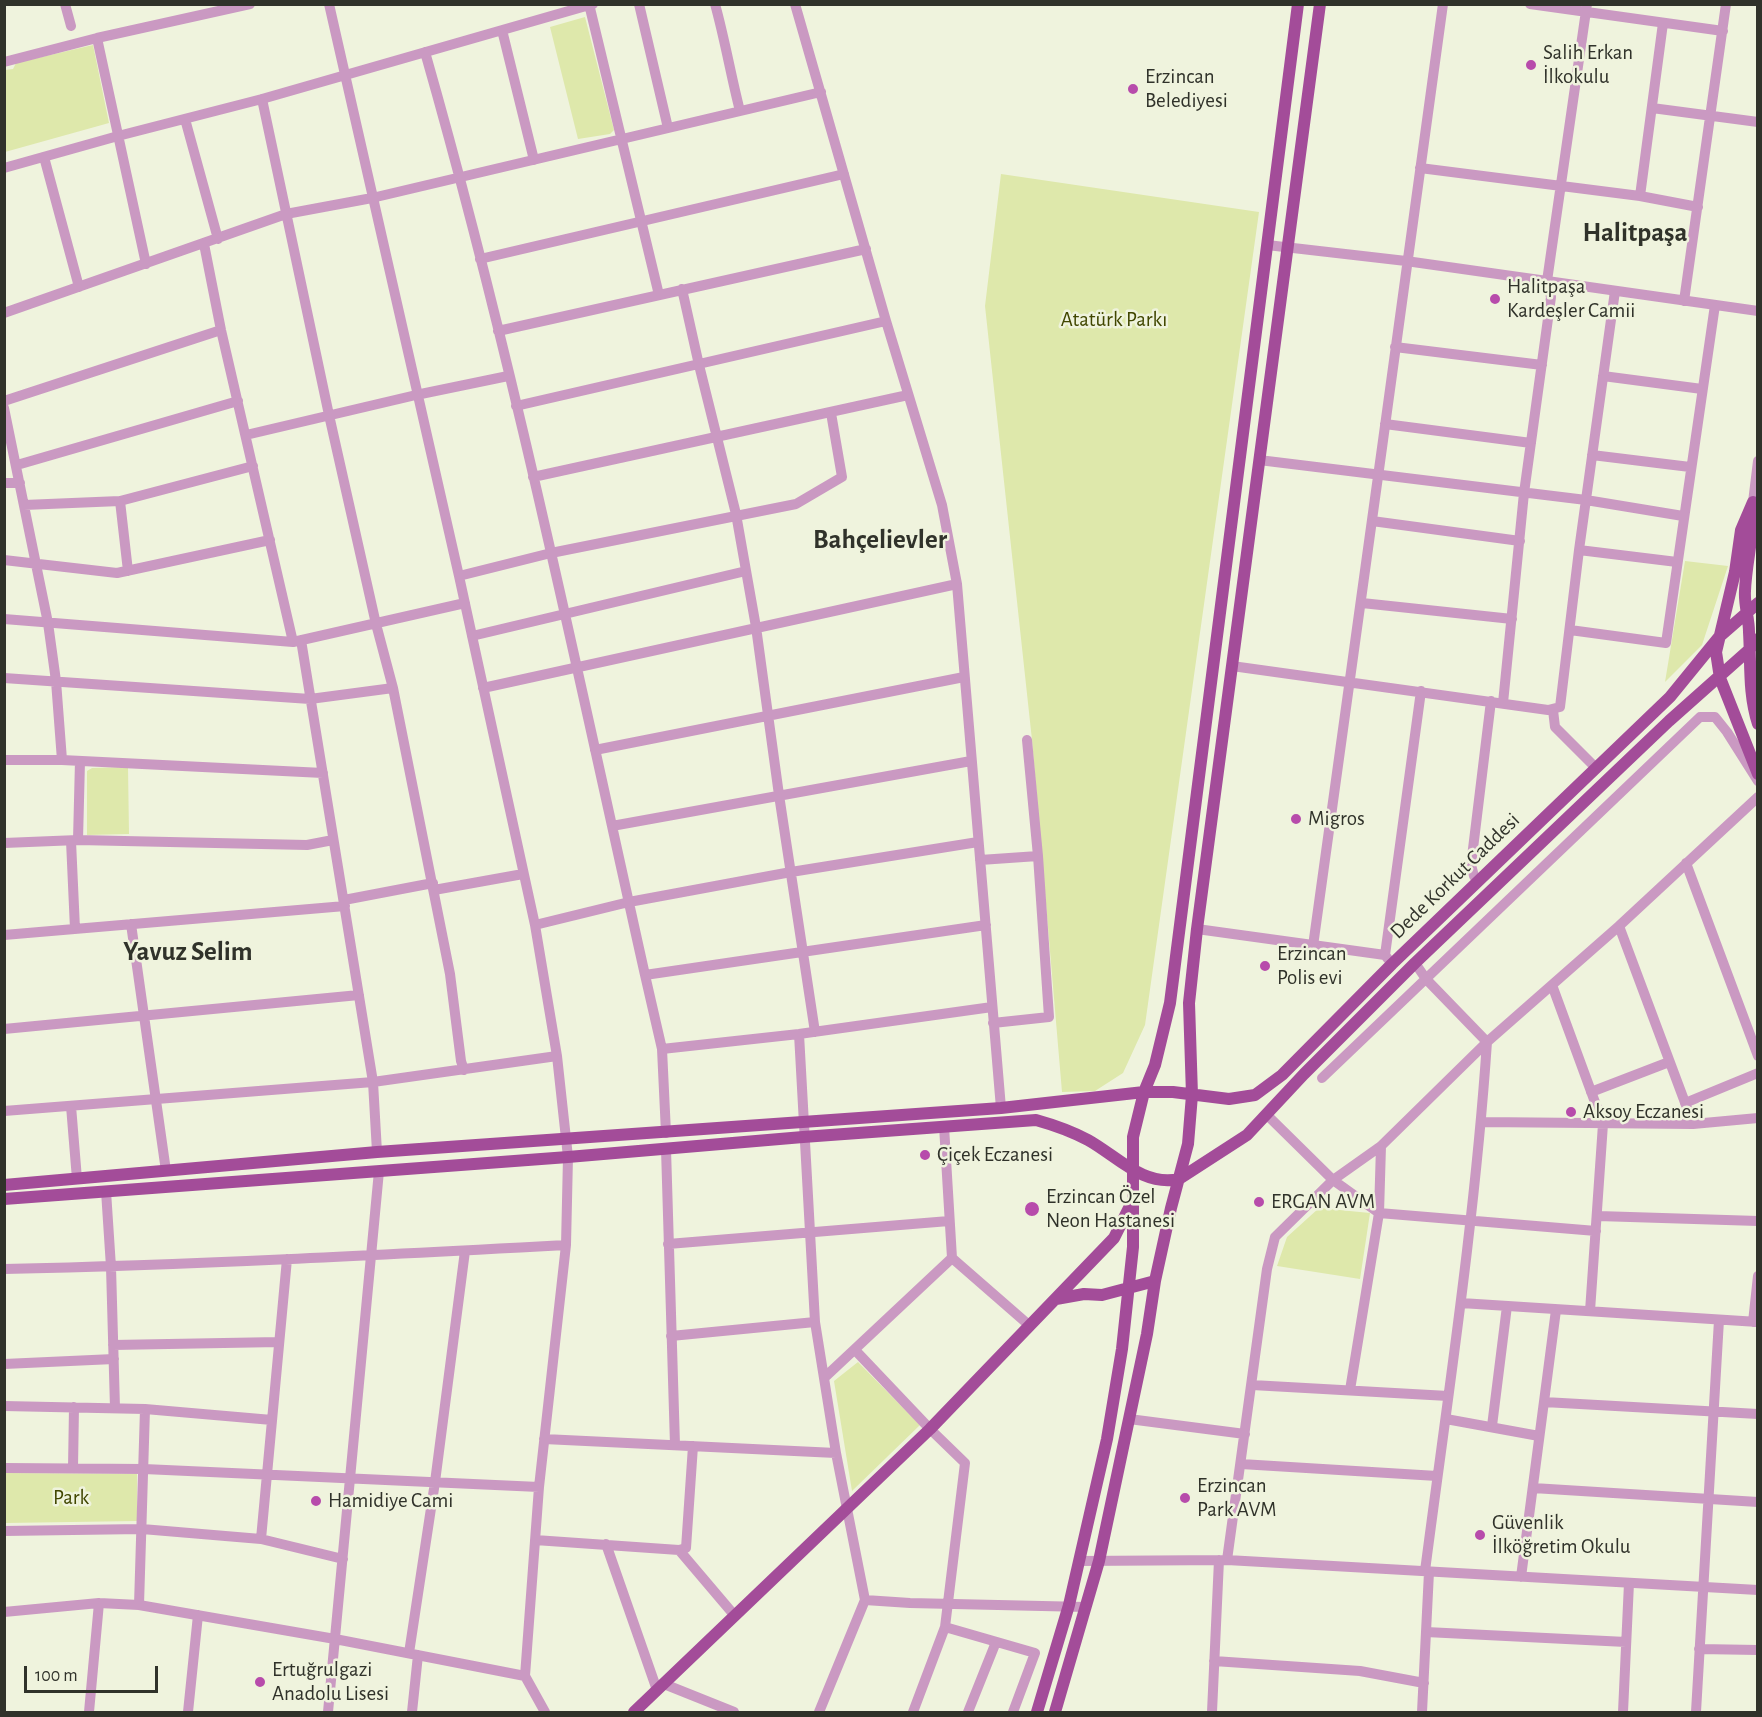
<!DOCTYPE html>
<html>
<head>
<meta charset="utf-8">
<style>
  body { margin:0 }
  #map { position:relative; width:1762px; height:1717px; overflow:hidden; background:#eff3dd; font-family:"Alegreya Sans",sans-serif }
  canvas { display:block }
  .frame { position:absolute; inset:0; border:6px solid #30322a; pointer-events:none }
  .scale { position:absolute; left:24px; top:1666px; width:134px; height:27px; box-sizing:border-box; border:3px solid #30322a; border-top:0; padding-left:8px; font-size:18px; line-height:21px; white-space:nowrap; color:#30322a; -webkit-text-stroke:4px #eff3dd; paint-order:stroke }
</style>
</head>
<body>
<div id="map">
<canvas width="1762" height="1717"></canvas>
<div class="frame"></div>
<div class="scale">100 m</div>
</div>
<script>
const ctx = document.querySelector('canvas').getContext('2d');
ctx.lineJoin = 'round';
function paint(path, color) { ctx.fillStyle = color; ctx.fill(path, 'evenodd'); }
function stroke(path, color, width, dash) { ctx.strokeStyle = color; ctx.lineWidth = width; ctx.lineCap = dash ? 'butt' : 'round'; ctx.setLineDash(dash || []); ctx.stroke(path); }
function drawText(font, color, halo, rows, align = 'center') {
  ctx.font = font + ' "Alegreya Sans",sans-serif'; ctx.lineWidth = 5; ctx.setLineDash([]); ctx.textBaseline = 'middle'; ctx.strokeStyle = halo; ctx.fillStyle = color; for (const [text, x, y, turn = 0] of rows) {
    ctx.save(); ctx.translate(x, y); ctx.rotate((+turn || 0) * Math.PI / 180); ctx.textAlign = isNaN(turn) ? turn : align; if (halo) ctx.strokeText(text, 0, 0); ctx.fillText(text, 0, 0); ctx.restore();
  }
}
paint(new Path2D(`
  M585 17 614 130 610 134 578 139 550 27Z
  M93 45 109 123 5 152V70L13 69 16 63Z
  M1001 174 1259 212 1145 1025 1123 1073 1095 1091 1062 1092 1032 740 985 306Z
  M1685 561 1728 566 1702 645 1665 682Z
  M128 767 129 834 87 835V771L92 768Z
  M1319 1208 1370 1213 1360 1279 1277 1266 1287 1237Z
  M858 1362 920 1425 852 1491 834 1381Z
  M4 1473 137 1474V1521L5 1523Z`), '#dee8ab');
stroke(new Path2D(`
  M65 4 71 26
  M329 4 459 576 535 925 557 1056 568 1157 566 1245 539 1487 525 1676 545 1712
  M589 4 659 295
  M639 4 668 128
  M715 4C725 40 731 76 740 111
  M795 4 886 321 942 505 957 584 1001 1108
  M1530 4 1723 31
  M1587 4 1547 281 1758 311
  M502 30 534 160
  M97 38 146 264
  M425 52C512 356 576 666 645 975L662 1049 666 1133
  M4 62 97 38 250 4
  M262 99 329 415 376 624 393 688 450 974 461 1061 464 1070
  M1652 108 1758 122
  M185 119 218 239
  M44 157 79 287
  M4 168 118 136 262 99 593 4
  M1420 168 1640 196 1698 207
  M1640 196 1663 23
  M204 244 221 330 293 642
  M1267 245 1406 261 1547 281 1551 297 1524 493 1503 703
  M480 259 844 174
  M682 289 699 365 736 514 756 627 779 795 815 1032
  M1684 301 1726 4
  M4 313 286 214 372 198 821 92
  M498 331 866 249
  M1395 347 1542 365
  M1603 376 1702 389
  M4 401 221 330
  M516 406 886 321
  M4 408 48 623 56 681 62 760
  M1385 424 1531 443
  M246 435 416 395 508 376
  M1592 455 1690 467
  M1259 460 1586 500 1683 516
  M17 465 238 401
  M533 477 908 395
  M4 483H20
  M120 501 128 571
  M1753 502 1758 461
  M24 505 120 501 253 466
  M1372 521 1520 541
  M1579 550 1677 562
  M4 560 117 573 270 540
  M459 576 551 553 796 504 842 477 831 413
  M1362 603 1512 619
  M4 619 293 642 465 603
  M1570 630 1666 643 1715 305
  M472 636 746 571
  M301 640 373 1082 377 1152
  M1232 666 1548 710 1560 707 1579 550 1615 291
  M4 678 310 699 393 688
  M483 688 957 584
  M1553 710 1555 727 1596 768
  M595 750 964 677
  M4 760H62L323 773
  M612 826 971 761
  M78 840 80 761
  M71 841 75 929
  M4 843 78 840 307 845 333 840
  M980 860 1038 856
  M1686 863 1758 1056
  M1478 882 1474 876 1471 865 1491 701
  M434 890 523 874
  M344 900 433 883
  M131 924 166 1171
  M535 925 629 902 791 872 978 842
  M1619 926 1693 1124
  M1197 929 1385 955 1388 959
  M4 935 345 906
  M1313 946C1359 632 1398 318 1443 4
  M1385 955 1421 691
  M1415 963 1426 979 1487 1042C1475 1219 1448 1395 1425 1571
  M645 975 986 925
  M1552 985 1603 1124 1590 1311
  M993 1023 1049 1017 1038 856 1027 740
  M4 1029 359 995
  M799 1034 815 1322 836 1453 865 1600 819 1712
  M662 1049 799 1034 992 1007
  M1322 1078 1700 717H1715L1727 732 1758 781
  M1591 1092 1669 1062
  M1685 1103 1758 1073
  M71 1106 77 1179
  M4 1111 373 1082 557 1056
  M1267 1115 1333 1180 1379 1213 1596 1231
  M1482 1122 1693 1124 1758 1118
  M944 1126 952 1258 1030 1326
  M666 1149 675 1445
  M106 1191 111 1267 115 1408
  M1598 1216 1758 1221
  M668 1244 949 1221
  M4 1269C192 1265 379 1255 566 1245
  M1461 1303 1758 1322
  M1753 1322 1758 1276
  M671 1336 815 1322
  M113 1345 279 1342
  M855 1350 930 1429 965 1463 945 1627 913 1712
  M4 1364 114 1359
  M824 1378 952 1258
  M1252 1385 1448 1396
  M1350 1390 1379 1213 1381 1146
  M1544 1402 1758 1414
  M4 1406 145 1409 272 1420
  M1129 1419 1245 1434
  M1446 1419 1539 1436
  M1492 1426 1507 1306
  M544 1439 836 1453
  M1241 1464 1437 1476
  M4 1468 144 1469 539 1487
  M73 1468 74 1407
  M1533 1488 1758 1502
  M4 1531 142 1529 261 1539 343 1559
  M261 1539 287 1259
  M535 1540 679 1550 686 1548 693 1446
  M606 1544 657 1690
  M679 1550 735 1616
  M1227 1560 1267 1269 1275 1237 1333 1180 1381 1146 1487 1042 1619 926 1758 797
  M1079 1561 1227 1560 1758 1590
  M1521 1577 1556 1310
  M865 1600 910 1603 1086 1607
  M139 1605 145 1409
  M4 1612 99 1603 139 1605 335 1639 525 1676
  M945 1627 1035 1653 1013 1712
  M1426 1632 1626 1642
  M1699 1649 1758 1650
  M409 1653 435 1482 465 1251
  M1214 1661 1360 1671 1424 1683
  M664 1684 734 1712
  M89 1712 99 1603
  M188 1712 198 1615
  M328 1712 379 1171
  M412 1712 418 1655
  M968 1712 996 1642
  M1212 1712 1219 1560
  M1422 1712 1429 1572
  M1623 1712 1629 1583
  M1696 1712 1719 1320`), '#ca99c2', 10);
stroke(new Path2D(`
  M1753 502 1741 530 1735 572 1716 652 1720 678 1758 774
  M1753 508C1754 536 1746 563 1745 591 1744 605 1749 618 1749 632 1751 663 1748 693 1758 724
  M4 1185 377 1152 1001 1108 1144 1092H1173L1229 1099 1255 1095 1282 1075 1392 964 1670 697 1719 637 1758 603
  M4 1199 568 1157 803 1137 1036 1120C1054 1125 1071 1131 1088 1140 1117 1156 1143 1187 1179 1179L1247 1135 1304 1074 1415 963 1669 721 1750 649 1758 639
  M1056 1299 1084 1294 1102 1295 1155 1281
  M634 1712 930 1429 1114 1238 1131 1204
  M1037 1712 1069 1605 1107 1439 1122 1349 1133 1247V1137L1144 1092 1155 1065 1170 1003 1298 4
  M1055 1712 1099 1561 1147 1334 1155 1281 1171 1208 1188 1144 1192 1095 1189 1003 1197 929 1320 4`), '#a34c99', 12);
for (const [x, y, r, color] of [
  [1531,65,6,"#b74bab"],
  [1133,89,6,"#b74bab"],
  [1495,299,6,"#b74bab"],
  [1296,819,6,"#b74bab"],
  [1265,966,6,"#b74bab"],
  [1571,1112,6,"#b74bab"],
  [925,1155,6,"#b74bab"],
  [1259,1202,6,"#b74bab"],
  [1032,1209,8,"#b74bab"],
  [1185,1498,6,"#b74bab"],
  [316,1501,6,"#b74bab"],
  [1480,1535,6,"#b74bab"],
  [260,1682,6,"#b74bab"]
]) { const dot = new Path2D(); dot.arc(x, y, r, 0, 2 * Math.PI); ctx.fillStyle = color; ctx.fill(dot); stroke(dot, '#eff3dd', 2); }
drawText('21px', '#30322a', '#eff3dd', [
  ["Salih Erkan",1543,53],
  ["İlkokulu",1543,77],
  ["Erzincan",1145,77],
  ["Belediyesi",1145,101],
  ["Halitpaşa",1507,287],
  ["Kardeşler Camii",1507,311],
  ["Migros",1308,819],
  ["Erzincan",1277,954],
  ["Polis evi",1277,978],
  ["Aksoy Eczanesi",1583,1112],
  ["Çiçek Eczanesi",937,1155],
  ["Erzincan Özel",1046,1197],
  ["Neon Hastanesi",1046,1221],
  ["ERGAN AVM",1271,1202],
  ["Erzincan",1197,1486],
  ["Park AVM",1197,1510],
  ["Hamidiye Cami",328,1501],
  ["Güvenlik",1492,1523],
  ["İlköğretim Okulu",1492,1547],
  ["Ertuğrulgazi",272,1670],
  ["Anadolu Lisesi",272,1694]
], 'left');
drawText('21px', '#414700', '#eff3dd', [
  ["Atatürk Parkı",1114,320],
  ["Park",71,1498]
]);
drawText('21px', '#30322a', '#eff3dd', [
  ["Dede Korkut Caddesi",1455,876,-44]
]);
drawText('bold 27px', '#30322a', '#eff3dd', [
  ["Halitpaşa",1635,233],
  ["Bahçelievler",880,540],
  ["Yavuz Selim",188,952]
]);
</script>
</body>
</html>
